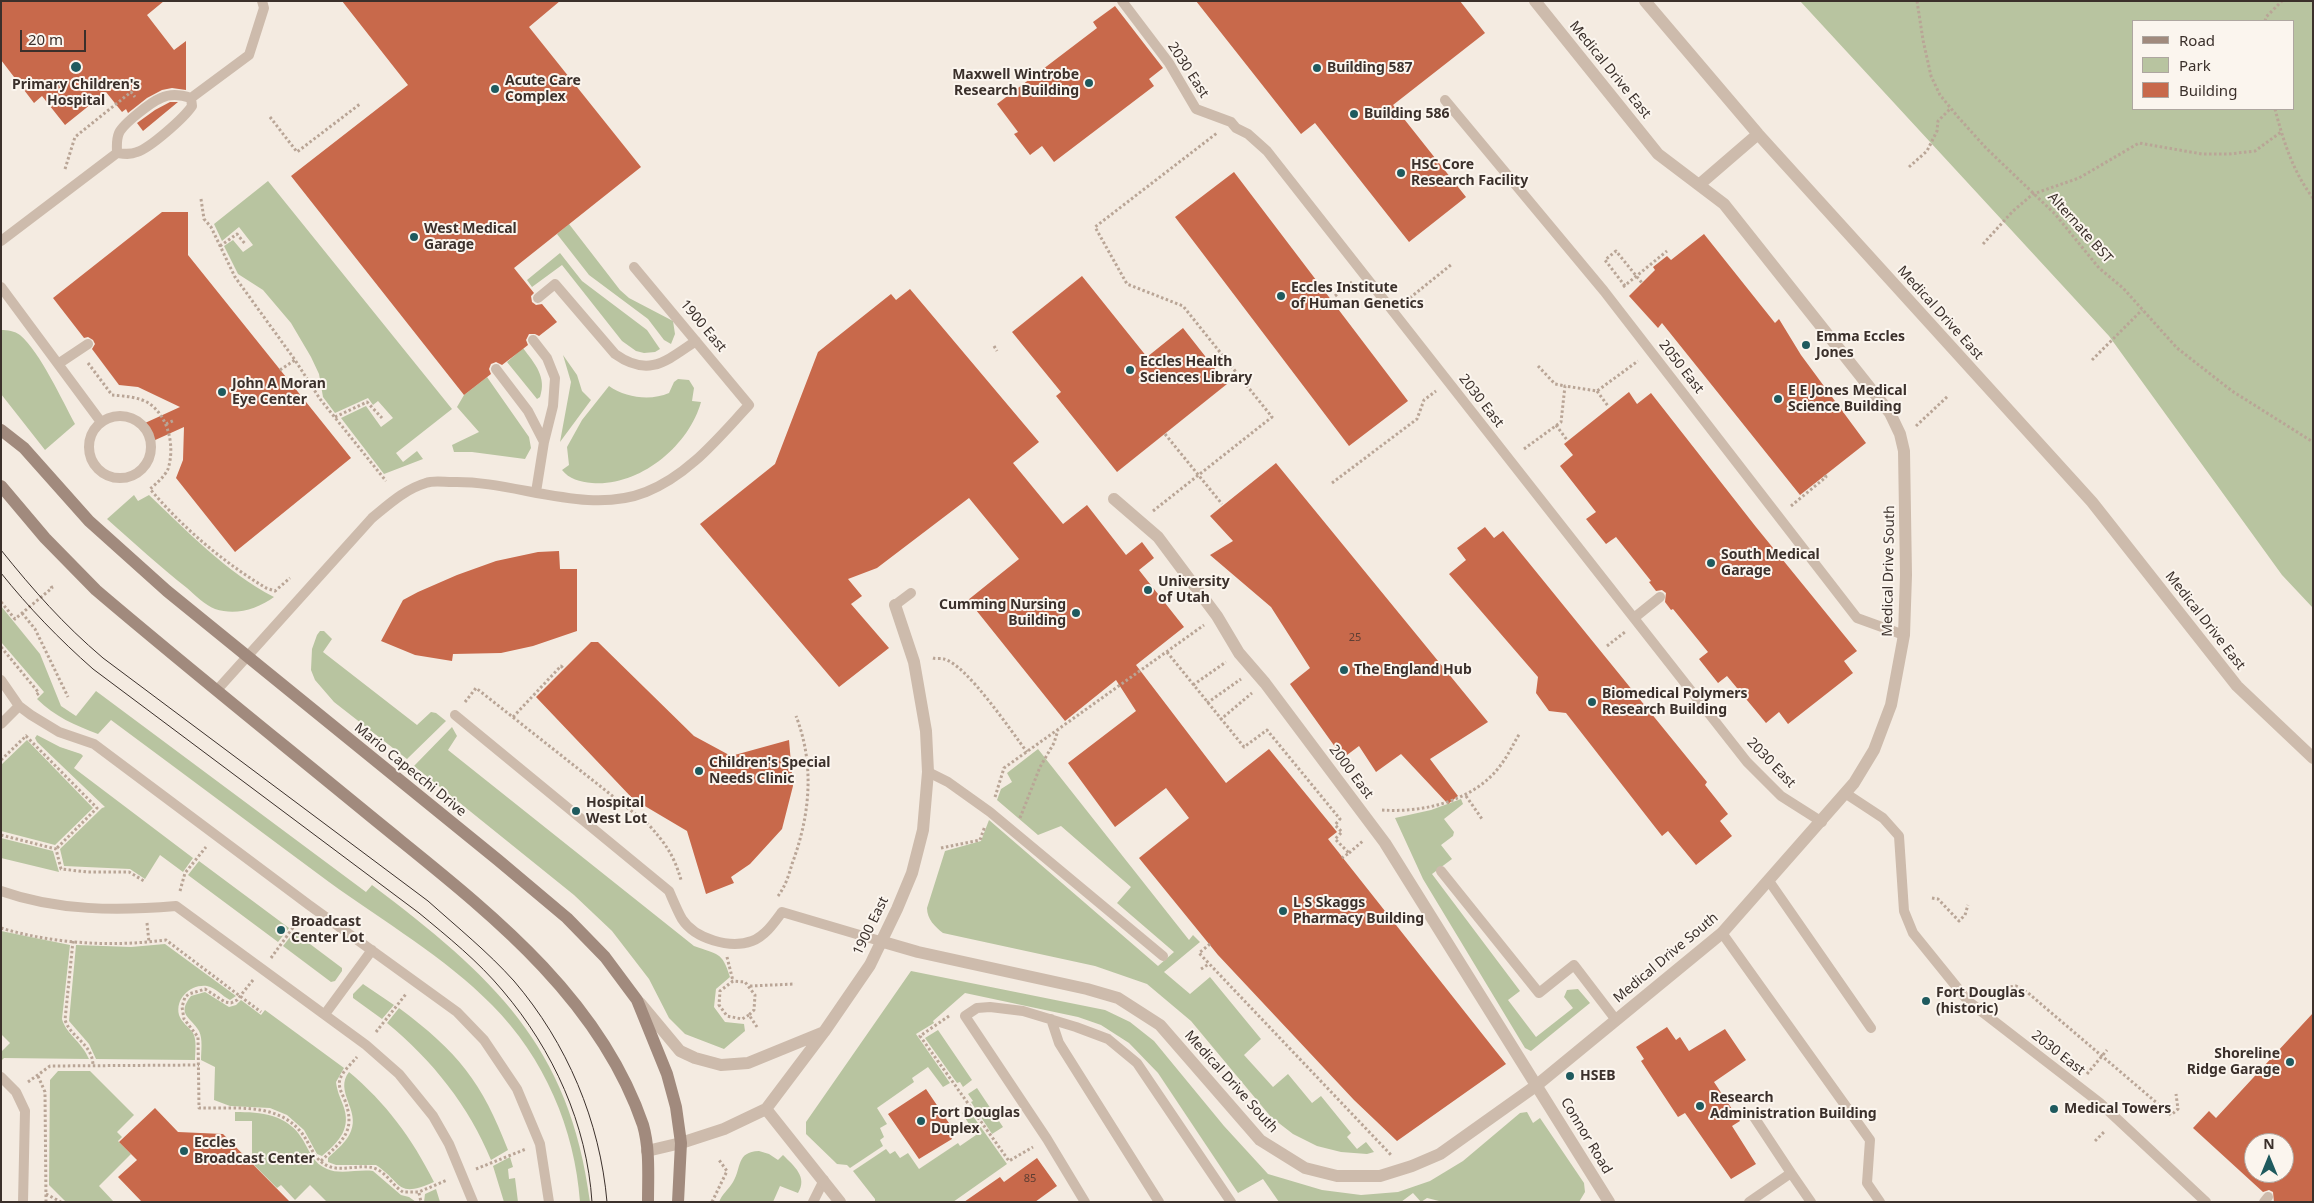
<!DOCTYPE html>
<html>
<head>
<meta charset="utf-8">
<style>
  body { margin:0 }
  #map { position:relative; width:2314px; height:1203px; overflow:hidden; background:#f4ebe1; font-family:"Noto Sans",sans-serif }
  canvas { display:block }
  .frame { position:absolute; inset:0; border:2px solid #3b302b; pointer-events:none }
  .legend { position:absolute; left:2132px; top:20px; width:162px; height:90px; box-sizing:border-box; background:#fbf5ee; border:1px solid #aea6a0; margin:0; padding:6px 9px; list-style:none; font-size:15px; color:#3b302b }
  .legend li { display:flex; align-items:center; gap:10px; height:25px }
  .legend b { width:25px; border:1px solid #aea6a0 }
  .north { position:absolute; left:2244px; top:1133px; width:50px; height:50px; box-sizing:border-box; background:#fbf5ee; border:1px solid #aea6a0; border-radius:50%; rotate:0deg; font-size:14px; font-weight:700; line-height:20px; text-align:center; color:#3b302b }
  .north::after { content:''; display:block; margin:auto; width:18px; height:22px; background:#1f5a5e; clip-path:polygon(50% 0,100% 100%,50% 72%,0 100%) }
  .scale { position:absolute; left:20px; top:30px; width:66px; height:22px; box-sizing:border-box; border:2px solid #3b302b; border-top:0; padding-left:6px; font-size:15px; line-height:18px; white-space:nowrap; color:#3b302b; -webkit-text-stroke:4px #fbf5ee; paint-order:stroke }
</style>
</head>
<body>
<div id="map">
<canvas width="2314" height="1203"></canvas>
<div class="frame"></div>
<ul class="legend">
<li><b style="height:6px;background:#a18a7d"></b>Road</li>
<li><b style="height:14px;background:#b8c4a0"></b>Park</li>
<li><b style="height:14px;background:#c8694b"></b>Building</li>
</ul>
<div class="north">N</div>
<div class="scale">20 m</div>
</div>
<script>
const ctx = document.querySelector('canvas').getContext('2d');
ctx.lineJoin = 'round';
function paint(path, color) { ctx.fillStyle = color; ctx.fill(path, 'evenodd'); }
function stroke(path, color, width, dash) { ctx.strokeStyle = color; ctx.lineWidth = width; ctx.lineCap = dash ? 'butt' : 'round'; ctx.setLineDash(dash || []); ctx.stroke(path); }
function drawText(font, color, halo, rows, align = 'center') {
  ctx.font = font + ' "Noto Sans",sans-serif'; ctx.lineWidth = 4; ctx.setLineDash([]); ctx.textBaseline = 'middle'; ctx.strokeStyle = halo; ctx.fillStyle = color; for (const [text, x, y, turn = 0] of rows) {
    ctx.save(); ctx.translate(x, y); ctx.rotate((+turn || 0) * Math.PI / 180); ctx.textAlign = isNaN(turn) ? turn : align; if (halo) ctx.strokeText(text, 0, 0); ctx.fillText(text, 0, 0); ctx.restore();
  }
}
paint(new Path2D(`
  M1800 1H2313V608L2282 575 2109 336ZM2133 21H2293V109H2133Z
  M268 181 452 409 396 453 403 462 417 451 423 459 384 474 341 418 366 406 381 427 393 418 378 401 373 405 368 398 335 413 323 397 319 374 311 357 291 323 263 290 238 274 224 246 233 240 243 252 253 245 239 227 222 241 214 224Z
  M569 224 620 290 629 298 673 321 675 334 671 344 664 340 648 319 589 275 557 234Z
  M560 253 582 281 647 330 660 349 655 352 644 353 636 351 622 341 562 265 532 287 527 280Z
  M1 330C7 330 15 331 20 335 40 352 62 400 75 424L45 450 1 394Z
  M523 348C535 364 547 377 540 397L537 399 507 362Z
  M563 355 577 375 582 391 591 400 560 442 571 382Z
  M487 377 529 437 531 448 525 459 472 452H454L452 445 479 432 457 407 464 395Z
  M678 379 689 380 694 388 692 401 701 402C689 446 639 487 592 483 580 482 569 479 562 470L569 465 567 447 582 420 609 386C626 398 651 401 669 393L674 382Z
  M134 495 138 501 149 495C188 532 226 572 274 597 257 609 236 616 215 609 205 605 195 595 187 588 159 566 134 543 107 519Z
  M1 606 40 654 61 706 76 716 96 691 366 892 372 885C492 976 570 1045 590 1202H580C575 1129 544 1057 492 1005 445 957 384 922 329 882 256 828 184 774 111 720L98 734C75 725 55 717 37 699L44 692 1 642Z
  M320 631H324L332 639 323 652 417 725 431 712 436 713 446 721 407 759 334 702 315 680 311 670 312 649 317 635Z
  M452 727 457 736 448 750 694 946C718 955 722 951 730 977L716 989 714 1007 725 1022 744 1024 745 1031 724 1049 685 1034 669 1018 649 979 612 931 574 895 414 766Z
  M37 735 60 747 81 754 83 756 74 768 193 858 183 872 160 855 145 879 130 869 64 866 60 849 102 808 105 807 37 742 35 738Z
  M27 740 93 808 55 845 1 831V765Z
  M1038 749 1189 940 1193 935 1200 942 1164 972 1190 994 1210 977 1261 1039 1244 1055 1273 1087 1288 1074 1312 1103 1321 1096 1351 1133 1347 1137 1357 1149 1366 1142 1374 1152 1367 1154 1341 1152 1317 1146 1293 1134 1271 1117 1191 1021 1147 984 1095 966 943 933C935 927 927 919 927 908L945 851 981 841 989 820 1158 966 1174 952 1117 903 1131 887 1061 826 1038 835 997 800 1001 789 1012 782 1007 773Z
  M1461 799 1463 804 1444 819 1454 832 1453 836 1441 845 1452 859 1432 874 1520 991 1508 1000 1536 1037 1573 1008 1564 997 1567 990 1578 989 1590 1003 1531 1051 1525 1048 1423 879 1395 818 1431 810Z
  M1 838 53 851 59 872 1 858Z
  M199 861 289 928 278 942 188 875Z
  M1 931 70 945 62 1019C66 1034 82 1042 89 1059L4 1058 2 1060 1 1052 10 1043 1 1034Z
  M294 932 342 968V971L335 981 331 982 283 946Z
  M165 944 236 996 230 1000C222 996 216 988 207 986 191 984 175 998 179 1015 182 1023 188 1026 193 1033 197 1040 195 1052 195 1060L96 1059 89 1044 69 1021 76 945 131 947Z
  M911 971 1105 1010 1130 1022 1154 1041 1224 1126 1268 1174 1322 1190 1361 1195 1398 1192 1430 1181 1463 1161 1520 1113 1527 1112 1533 1123 1540 1118 1584 1183 1585 1192 1579 1202H1443L1427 1198 1421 1202 1413 1193 1401 1202H1279L1263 1179 1238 1193 1158 1073 1129 1043 1101 1025 1078 1017 965 993 933 1021 934 1023 916 1034 950 1083 943 1087 928 1067 912 1078 914 1082 877 1108 887 1124 880 1128 884 1137 880 1140 883 1146 850 1168 847 1165 837 1164 806 1134V1122Z
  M363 984 394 1005 382 1019 353 998V994Z
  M205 992 229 1007 236 1005 241 1000 261 1015 265 1010 344 1068 336 1082C337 1091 340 1097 343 1105 352 1128 339 1142 322 1156L317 1154 304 1130 287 1115 270 1108 230 1106 214 1100 215 1067 201 1060C201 1051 203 1039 199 1031 191 1017 176 1015 191 996Z
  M399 1008C458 1052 482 1082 508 1150L491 1160C469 1106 432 1060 387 1023Z
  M938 1030 972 1080 963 1087 960 1082 957 1083 925 1038Z
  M58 1071H90L134 1115 117 1132 122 1137 118 1141 131 1154 99 1186 114 1202H66L49 1185 50 1080Z
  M349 1072C386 1103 412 1138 434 1182 396 1199 403 1183 376 1165H336L328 1162V1158C336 1150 347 1142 351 1131 360 1110 334 1091 349 1072Z
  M977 1088 1003 1127 992 1134 971 1102 973 1101 968 1094Z
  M968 1109 1007 1164 953 1202H875V1199L853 1171 886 1149 890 1154 895 1151 900 1158 908 1153 919 1169 958 1143 960 1146 976 1135 962 1113Z
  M235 1112C261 1112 288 1114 303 1140 310 1152 313 1163 327 1169 340 1175 358 1169 373 1171L401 1195 409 1197 416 1202H327L310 1185 295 1200 281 1185 277 1188 252 1163V1121H235Z
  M759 1151 769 1154 778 1160 783 1155C794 1166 808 1177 798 1193L780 1186 773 1202H719C722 1194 729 1189 733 1182 742 1167 736 1152 759 1151Z
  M510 1157 513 1167 508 1169 509 1179 515 1178 518 1202H504L493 1166Z
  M436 1189 440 1202H424L425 1194Z`), '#b8c4a0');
paint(new Path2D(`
  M1 1H164L147 15 174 50 186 41V90L172 88 162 90 147 98 128 113 126 109 122 112 106 92 65 125 42 96 34 103 1 60Z
  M342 1H560L529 27 641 167 514 268 534 293 531 296 532 302 536 305 542 304 557 322 539 336 535 334H529L526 340 528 345 502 365 496 362 491 364 489 369 491 374 464 395 291 176 408 85Z
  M1196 1H1460L1485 33 1393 105 1466 197 1409 242 1315 123 1301 134Z
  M1115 6 1163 68 1149 79 1154 86 1054 162 1042 146 1030 155 1014 134 1018 132 997 104 1097 28 1093 22Z
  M170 102H178L143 131 137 123 155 110Z
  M1234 172 1408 401 1349 446 1175 217Z
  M162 212H188V255L351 458 235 552 176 478 183 460 184 427 153 441 145 423 180 407 138 387 119 385 92 349 95 344 93 340 88 337 84 338 53 298Z
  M1704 234 1775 323 1779 319 1801 355 1866 443 1800 495 1662 323 1658 328 1629 296 1655 270 1653 267 1667 256 1671 260Z
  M1082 276 1147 357 1183 328 1227 384 1117 472 1056 396 1061 392 1012 332Z
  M910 289 1039 442 1013 463 1063 524 1087 505 1126 555 1142 542 1154 558 1139 570 1184 627 1136 665 1226 783 1269 749 1337 832 1328 839 1506 1064 1397 1141 1354 1100 1218 955 1139 858 1189 818 1166 788 1115 827 1068 763 1136 711 1116 680 1065 721 968 600 1019 559 969 498 877 568 848 579 862 596 851 604 889 648 839 687 700 524 775 464 818 352 891 294 896 300Z
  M1629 392 1637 404 1651 393 1756 527 1857 651 1844 661 1853 673 1788 724 1779 712 1766 723 1727 676 1718 683 1699 659 1708 652 1673 609 1671 610 1665 602 1666 593 1662 590 1656 591 1649 582 1651 581 1616 537 1606 544 1586 519 1596 512 1560 466 1573 455 1564 444Z
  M1276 463 1488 722 1430 759 1458 796 1448 804 1401 754 1376 772 1359 746 1343 758 1290 684 1310 668 1271 607 1210 555 1233 541 1210 516Z
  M1485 527 1494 538 1503 531 1707 782 1705 785 1728 814 1720 821 1732 836 1696 865 1668 831 1662 836 1566 713 1549 711 1536 693 1538 677 1449 574 1466 560 1457 548Z
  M559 551 560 569H577V631L533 646 501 653 453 654 452 661 415 655 381 641 403 600 418 592 457 575 496 561 538 552Z
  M591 642H598L694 736 731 756 789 740 793 786 782 829 750 864 731 877 734 883 706 894 687 831 633 799 536 697Z
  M2313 1013V1202H2274L2273 1192 2269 1190 2263 1192 2193 1128 2209 1111 2216 1118ZM2254 1143H2284V1173H2254Z
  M1667 1027 1676 1040 1680 1037 1689 1051 1725 1029 1746 1060 1714 1082 1740 1121 1732 1126 1756 1164 1731 1179 1685 1113 1678 1117 1641 1061 1644 1059 1636 1047Z
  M926 1089 953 1129 948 1132 952 1139 919 1159 888 1114Z
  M155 1108 178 1132 223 1134 290 1202H142L118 1177 137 1160 119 1142Z
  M1037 1158 1057 1186 1035 1202H964L1000 1177 1004 1182Z`), '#c8694b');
stroke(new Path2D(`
  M1917 1 1923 40 1931 76 1940 95 1958 117 1986 148 2055 214 2099 268 2123 288 2177 348 2232 391 2313 442
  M2265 21 2266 17 2282 1
  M2275 109C2283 140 2293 172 2313 198
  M270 117 297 152 360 104
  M1909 167 1927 151 1937 131 1938 121 1951 108
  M65 169 75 137 131 92 135 97
  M201 199 204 219 211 227 235 277 295 360 320 399 386 481
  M1983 244 2013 211 2033 194 2079 178 2139 143 2202 154H2229L2255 151 2281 132
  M220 246 237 234 246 245
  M1625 286 1605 260 1616 251 1642 283
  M1623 287 1667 251
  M1335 296 1352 282
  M1406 301 1452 264
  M994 346 997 351
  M2092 360 2142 310
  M88 363 112 395C124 396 140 397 150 404 169 418 175 447 168 469 165 476 156 484 150 489 183 528 223 562 266 588L275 591 290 578
  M1538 366 1555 384 1565 386
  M280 370 295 360
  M1597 391 1608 406
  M335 417 367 402 382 418
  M166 424 175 420
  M1556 425 1567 440
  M1916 426 1948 396
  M1165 434 1222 504
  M1524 449 1561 422 1565 386 1597 391 1638 361
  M1332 483 1417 419 1424 400 1436 391
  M1791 506 1826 477 1825 475
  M1153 511 1272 417 1183 306 1127 284 1095 227 1217 133
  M1 602 15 619 52 588 50 584
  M22 613 35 629 68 697
  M1607 646 1625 632
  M1 647 39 693 35 696
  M1167 652 1244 747 1267 730 1340 819 1335 825 1342 832 1335 839 1349 853 1342 858
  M933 658C936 659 941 658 944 659 967 665 1011 731 1027 752
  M1193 685 1226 662
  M465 702 476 688 648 824C665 843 674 855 681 880
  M1207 703 1241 679
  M513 717 561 666 564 669
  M1220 720 1252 693
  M26 736 97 808 56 849
  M1 760 27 735
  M1466 796 1482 819
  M995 797 1004 768 1204 625
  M1382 810C1423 813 1474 801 1500 766 1508 756 1513 744 1520 733
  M1020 818 1040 767 1054 743 1058 730
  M1 835 56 849 61 869 88 872H129L144 881
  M941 848 980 840 985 826
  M1349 853 1364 840
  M180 891 185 873 206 847
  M778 896C785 887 789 875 792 864 810 816 815 765 796 716
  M1932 898 1938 899 1959 921 1965 915 1968 905
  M147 923 149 942
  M1 928C54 944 112 947 166 940L261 1012
  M73 941 65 1020C71 1038 92 1043 93 1065
  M1210 944 1199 953 1392 1156
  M727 957 733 981
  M271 958 300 918
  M1201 969 1209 964
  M253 980 237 1000 231 1003 225 1002 205 989 189 994 185 997 182 1007 184 1019 198 1037 199 1108C233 1109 276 1102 300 1131 311 1143 312 1159 328 1166 342 1172 359 1164 374 1168 386 1172 393 1186 403 1192H419L447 1180
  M750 986 795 984
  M2004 994 2009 987 2016 986 2027 992 2171 1115 2178 1109 2176 1094
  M749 1015 742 1019 727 1016 719 1005 720 991 733 981 745 982 755 995 754 1010 749 1015 757 1027
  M949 1016 920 1036 1009 1161 1033 1147
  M376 1032 406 994
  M2087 1074 2107 1050
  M38 1076 45 1092 46 1202
  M28 1082 50 1066 199 1065
  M2095 1141 2105 1131
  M321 1161C343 1140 357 1131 344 1098 341 1092 338 1086 340 1079 343 1071 352 1063 357 1057
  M476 1169 526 1149
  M419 1193 421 1202
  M46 1194 61 1202
  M712 1202 727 1171 719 1160`), '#b9a596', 3, [2.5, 2.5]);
stroke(new Path2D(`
  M1122 1 1169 63 1196 109 1231 122 1236 128 1248 134 1267 151 1747 762 1781 796 1822 822
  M191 98 249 55 264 8 262 1
  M1445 100 1604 291 1857 618 1904 635
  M1 241 117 153C124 154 130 155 137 152 150 148 184 118 192 106L191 98C182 95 171 93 161 98 151 102 123 124 119 133 116 140 117 146 117 153
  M1 287 101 422
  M538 298 555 284 615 354C649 378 666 361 696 341
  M533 340 547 358 555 378 553 406 544 442 536 492
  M58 364 88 344
  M496 369 528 411 544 442
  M89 447a31 31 0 1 1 62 0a31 31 0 1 1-62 0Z
  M895 605 911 593
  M1634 618 1660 597
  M1 680 19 706 31 715 59 732 94 744 309 905 457 1012 484 1040 517 1089 540 1144 549 1202
  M217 690 372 518C388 505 405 489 426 483 433 480 444 482 452 482 514 480 586 516 646 492 689 475 719 437 749 405L634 267
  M455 715 669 891C673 900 677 910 682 919 695 939 730 949 752 941 765 936 774 923 782 912L880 941
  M1 724 19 706
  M928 772 948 782 990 812 1163 956
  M1845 793 1883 818 1899 836 1904 911 1913 933 1968 1001 2100 1103 2206 1202
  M1441 871 1539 993 1574 965 1616 1020
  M1769 881 1871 1028
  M1 891C57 911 118 911 176 906L366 1045 399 1074 433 1116 449 1144 473 1202
  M1722 933 1870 1140 1867 1183 1880 1202
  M325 1014 372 950
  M1051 1019 1059 1043 1159 1202
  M1 1077 16 1092 25 1111 23 1202
  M1754 1117 1791 1173
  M813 1202 824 1180
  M1085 1202 1047 1139 965 1016 977 1008 990 1007 1023 1011 1076 1027 1108 1039 1137 1063 1231 1202
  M1749 1202 1791 1173 1811 1202
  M2264 1202 2268 1197`), '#cdbbac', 10);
stroke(new Path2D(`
  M1645 1 1758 134 2092 502 2237 686 2313 758
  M1700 184 1758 134
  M1114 499 1158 537 1217 616 1239 653 1265 683 1385 843 1609 1202
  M880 941 918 952 1087 989 1118 998 1160 1025 1260 1140 1305 1168 1337 1176H1380L1412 1166 1440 1154 1537 1085 1722 933 1854 783 1874 750 1891 705 1904 635 1906 575 1904 451 1900 434 1890 413 1724 204 1658 154 1535 1
  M640 1003 680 1051 695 1058 721 1065 748 1063 824 1032
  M766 1109 840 1202
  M647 1151 681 1143 724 1129 766 1109 824 1032 870 965 897 909 912 873 923 830 928 772 926 731 914 662 895 605`), '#cdbbac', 12);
stroke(new Path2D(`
  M1 430 24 448 89 521 167 591 498 860 567 918 605 957 637 1000 667 1074 676 1107 681 1143 678 1202
  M1 486 45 538 96 590C184 665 274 737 363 810 471 899 596 987 643 1125 650 1149 648 1177 648 1202`), '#a18a7d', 12);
stroke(new Path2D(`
  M1 550C34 591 63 624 103 658L428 901C457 927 488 952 514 981 567 1043 600 1121 607 1202
  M1 573C29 608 59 639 93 669L419 913C448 937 478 961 503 991 553 1050 587 1124 592 1202`), '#3b302b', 1);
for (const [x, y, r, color] of [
  [76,67,6,"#1f5a5e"],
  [1317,68,5,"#1f5a5e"],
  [1089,83,5,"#1f5a5e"],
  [495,89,5,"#1f5a5e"],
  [1354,114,5,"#1f5a5e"],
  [1401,173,5,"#1f5a5e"],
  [414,237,5,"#1f5a5e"],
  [1281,296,5,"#1f5a5e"],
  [1806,345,5,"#1f5a5e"],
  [1130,370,5,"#1f5a5e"],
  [222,392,5,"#1f5a5e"],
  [1778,399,5,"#1f5a5e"],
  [1711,563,5,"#1f5a5e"],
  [1148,590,5,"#1f5a5e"],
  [1076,613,5,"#1f5a5e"],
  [1344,670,5,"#1f5a5e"],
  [1592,702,5,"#1f5a5e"],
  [699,771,5,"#1f5a5e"],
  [576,811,5,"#1f5a5e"],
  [1283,911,5,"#1f5a5e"],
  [281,930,5,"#1f5a5e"],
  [1926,1001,5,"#1f5a5e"],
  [2290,1062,5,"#1f5a5e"],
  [1570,1076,5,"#1f5a5e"],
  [1700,1106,5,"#1f5a5e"],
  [2054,1109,5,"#1f5a5e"],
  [921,1121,5,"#1f5a5e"],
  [184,1151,5,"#1f5a5e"]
]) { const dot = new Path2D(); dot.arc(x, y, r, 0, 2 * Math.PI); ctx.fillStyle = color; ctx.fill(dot); stroke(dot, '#fbf5ee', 2); }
drawText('11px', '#5e3e33', null, [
  ["25",1355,638],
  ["85",1030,1179]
]);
drawText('bold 14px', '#3b302b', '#fbf5ee', [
  ["Building 587",1327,68],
  ["Maxwell Wintrobe",1079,75,"right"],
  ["Research Building",1079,91,"right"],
  ["Acute Care",505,81],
  ["Complex",505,97],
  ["Primary Children's",76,85,"center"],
  ["Hospital",76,101,"center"],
  ["Building 586",1364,114],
  ["HSC Core",1411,165],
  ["Research Facility",1411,181],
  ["West Medical",424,229],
  ["Garage",424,245],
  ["Eccles Institute",1291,288],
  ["of Human Genetics",1291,304],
  ["Emma Eccles",1816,337],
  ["Jones",1816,353],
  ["Eccles Health",1140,362],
  ["Sciences Library",1140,378],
  ["John A Moran",232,384],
  ["Eye Center",232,400],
  ["E E Jones Medical",1788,391],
  ["Science Building",1788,407],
  ["South Medical",1721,555],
  ["Garage",1721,571],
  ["University",1158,582],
  ["of Utah",1158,598],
  ["Cumming Nursing",1066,605,"right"],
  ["Building",1066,621,"right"],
  ["The England Hub",1354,670],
  ["Biomedical Polymers",1602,694],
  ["Research Building",1602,710],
  ["Children's Special",709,763],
  ["Needs Clinic",709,779],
  ["Hospital",586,803],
  ["West Lot",586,819],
  ["L S Skaggs",1293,903],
  ["Pharmacy Building",1293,919],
  ["Broadcast",291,922],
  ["Center Lot",291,938],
  ["Fort Douglas",1936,993],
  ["(historic)",1936,1009],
  ["Shoreline",2280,1054,"right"],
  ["Ridge Garage",2280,1070,"right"],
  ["HSEB",1580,1076],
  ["Research",1710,1098],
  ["Administration Building",1710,1114],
  ["Medical Towers",2064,1109],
  ["Fort Douglas",931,1113],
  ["Duplex",931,1129],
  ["Eccles",194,1143],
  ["Broadcast Center",194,1159]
], 'left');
drawText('14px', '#3b302b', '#fbf5ee', [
  ["2030 East",1188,70,57],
  ["Medical Drive East",1610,70,51],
  ["Alternate BST",2080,228,48],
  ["Medical Drive East",1940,313,48],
  ["1900 East",703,326,50],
  ["2050 East",1681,367,52],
  ["2030 East",1481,401,52],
  ["Medical Drive South",1889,571,-89],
  ["Medical Drive East",2205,621,52],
  ["2030 East",1771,763,46],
  ["Mario Capecchi Drive",410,770,39],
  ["2000 East",1351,772,53],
  ["1900 East",871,926,-64],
  ["Medical Drive South",1666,958,-40],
  ["2030 East",2058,1053,38],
  ["Medical Drive South",1231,1082,48],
  ["Connor Road",1586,1136,59]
]);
</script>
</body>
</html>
